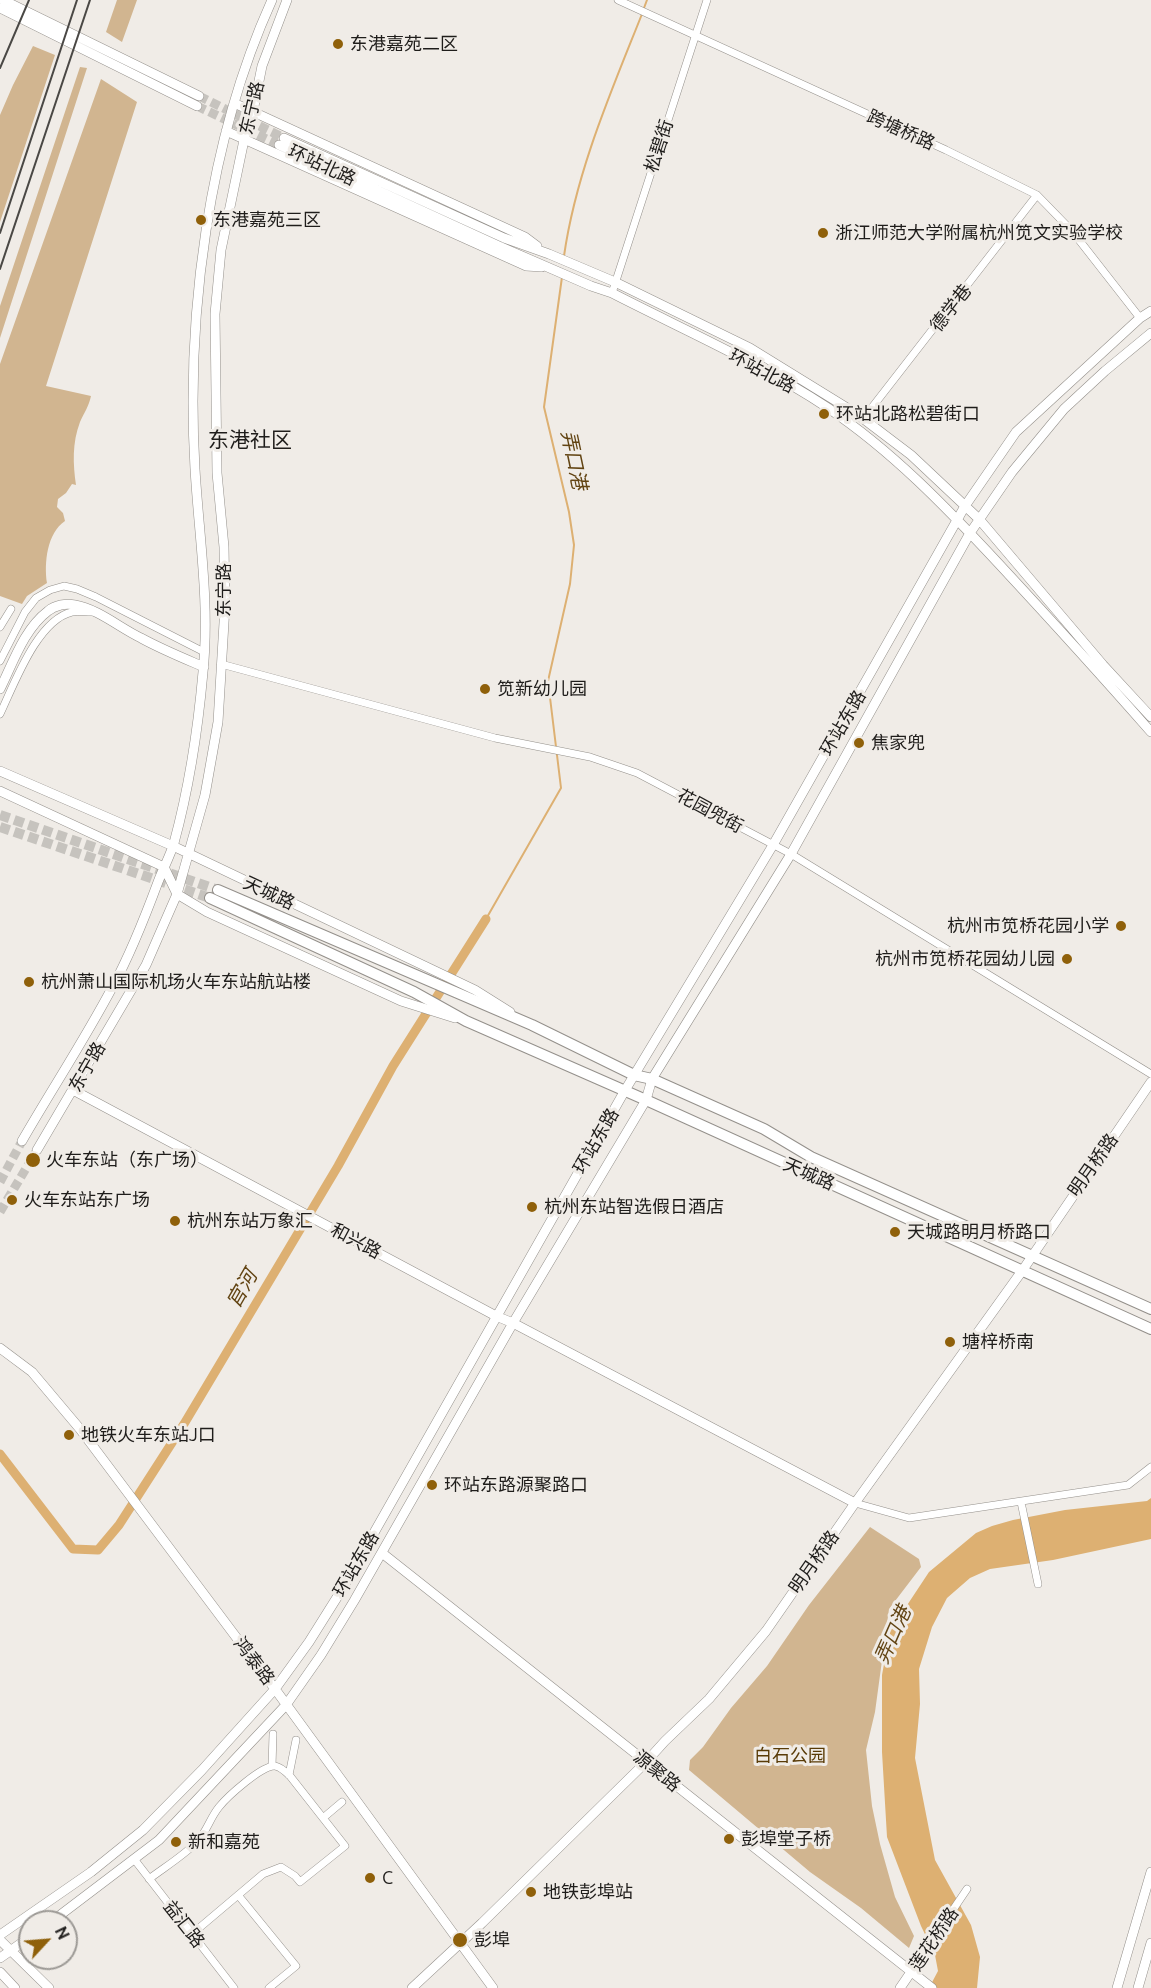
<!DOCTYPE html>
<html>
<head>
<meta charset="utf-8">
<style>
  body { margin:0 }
  #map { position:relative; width:1151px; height:1988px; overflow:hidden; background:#f0ece7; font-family:Ubuntu,sans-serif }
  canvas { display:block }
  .north { position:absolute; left:18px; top:1910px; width:60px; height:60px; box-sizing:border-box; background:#f0ece7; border:2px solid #9c9995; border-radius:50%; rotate:64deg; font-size:16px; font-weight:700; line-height:24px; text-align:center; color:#1f1d1b }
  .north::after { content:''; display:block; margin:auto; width:21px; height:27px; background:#8f600a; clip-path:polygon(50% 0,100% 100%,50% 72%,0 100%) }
</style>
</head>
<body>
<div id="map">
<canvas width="1151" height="1988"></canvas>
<div class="north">N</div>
</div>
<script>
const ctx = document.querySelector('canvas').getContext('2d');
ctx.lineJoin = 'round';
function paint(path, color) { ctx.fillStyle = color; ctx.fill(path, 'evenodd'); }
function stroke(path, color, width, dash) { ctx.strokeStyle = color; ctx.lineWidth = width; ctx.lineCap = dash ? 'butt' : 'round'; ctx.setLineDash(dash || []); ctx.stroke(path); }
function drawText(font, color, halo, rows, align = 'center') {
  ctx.font = font + ' Ubuntu,"Noto Sans SC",sans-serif'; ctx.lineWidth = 6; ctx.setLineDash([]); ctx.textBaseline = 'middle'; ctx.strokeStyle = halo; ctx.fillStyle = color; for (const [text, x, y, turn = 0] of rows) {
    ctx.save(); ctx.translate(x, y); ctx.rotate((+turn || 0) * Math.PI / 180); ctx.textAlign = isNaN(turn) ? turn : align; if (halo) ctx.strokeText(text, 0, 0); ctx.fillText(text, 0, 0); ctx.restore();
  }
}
paint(new Path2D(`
  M117 0H137L122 42 106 32Z
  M33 46 55 55 0 222V115L13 85Z
  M80 67 87 68 0 338V306Z
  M101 79 137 102 46 386 91 396C89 406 84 413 80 422 72 443 73 464 76 485L72 484 66 493 58 499 57 507 63 513 65 521C47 533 44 563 47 583L27 596 22 604 0 596V364Z
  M870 1527 919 1559 921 1567 889 1609 875 1712 866 1750 872 1806 880 1844 895 1897 914 1936 909 1948 861 1908 810 1872 689 1770 690 1760 703 1747 731 1708 767 1666 809 1605Z`), '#d1b590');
paint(new Path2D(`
  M1151 1498V1539L1053 1560 990 1569 970 1578 947 1598 932 1627 919 1669 920 1704 915 1758 935 1860 971 1925 980 1957 977 1988H929L938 1971 935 1955 921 1926 887 1837 882 1752V1675L890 1631 929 1572 976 1533 992 1526 1013 1520 1065 1510 1147 1501Z`), '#ddb072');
stroke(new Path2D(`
  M644 8 647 0
  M564 256C576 172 611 92 642 14
  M486 919 561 788 548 681 570 584 574 545 569 512 544 407 562 277`), '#ddb072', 2);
stroke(new Path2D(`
  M0 1454 73 1549 98 1550 119 1525 184 1424 338 1166 393 1066 486 919`), '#ddb072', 9);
stroke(new Path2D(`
  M199 96 284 138
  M197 106 279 145
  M0 1182 22 1141
  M0 1212 37 1150`), '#c6c3be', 9, [9, 4.5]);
stroke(new Path2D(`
  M0 815 218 890
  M0 827 210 898`), '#c6c3be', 10, [10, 5]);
const street = new Path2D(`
  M618 0 946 150 1037 195 1072 231 1140 318
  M612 293 707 0
  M863 419 1037 195
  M0 627 11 609
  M0 661 25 612 36 598 50 590 64 586 77 589 96 597 204 652
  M221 664 495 738 590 757 637 773 791 854 1151 1074
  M0 714C14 685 37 620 72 612 77 611 85 612 91 612
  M1021 1502 1038 1584
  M855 1503 909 1518 1128 1485 1151 1467
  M272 1766 273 1734
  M289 1775 296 1740
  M323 1818 342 1802
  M134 1859 234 1988
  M149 1879C165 1867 183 1856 197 1842 207 1831 210 1818 219 1807 227 1797 262 1765 275 1766 281 1767 286 1772 290 1776L345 1846 300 1882 295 1876 281 1867 263 1874 192 1934
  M238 1895 296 1966 269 1988
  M911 1972 967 1889`);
const secondary = new Path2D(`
  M3 0 199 96
  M0 8 197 106
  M234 103 525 237 537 246
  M226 131 526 266 542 267
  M284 138 504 238 549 254 615 282 750 348 857 414 911 455 979 519 1103 665 1151 717
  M279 145 499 246 591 286 612 293C684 330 760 363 828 408 892 451 946 507 999 564 1050 619 1101 675 1151 732
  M0 689C13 663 24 629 48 611 55 605 66 603 75 605 98 609 120 628 141 638 161 649 183 658 204 667
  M0 771 173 846 475 990 510 1012
  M0 791 164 867 177 894 207 912 401 1001 455 1018
  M73 1090 496 1316 513 1323 855 1503
  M22 1141C52 1089 85 1039 113 986 131 953 145 917 158 882 163 869 170 856 174 843 189 788 198 729 203 672 210 604 199 536 195 469 186 315 208 141 272 0
  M37 1150 146 965 177 894 205 795 218 722 225 606 224 547 217 473 215 314 221 250 244 140 253 111 262 66 287 0
  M0 1348 32 1372 80 1429 275 1689 493 1988
  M382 1553 932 1988
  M51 1922 159 1840 286 1705 321 1655 354 1601 513 1323 646 1100 652 1079 791 854 970 533 1012 472 1064 409 1105 371 1151 333
  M0 1935 91 1872 143 1830 202 1770 275 1689 309 1642 341 1591 624 1092 773 845 965 506 1016 432 1140 318 1151 311
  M0 1940 49 1988
  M0 1958 30 1937
  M0 1972 15 1988
  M412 1988 482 1923 646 1762 665 1741 709 1699 766 1631 855 1503 1022 1271 1151 1082
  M900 1988 911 1972
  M1117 1988 1151 1872
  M1138 1988 1151 1943`);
const primary = new Path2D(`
  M218 890 532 1025 634 1075 652 1079 764 1129 811 1157 1151 1309
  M210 898 414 992 466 1021 646 1100 1151 1329`);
stroke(street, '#94908b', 8);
stroke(secondary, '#94908b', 10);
stroke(primary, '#94908b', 12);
stroke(street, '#fff', 7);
stroke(secondary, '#fff', 9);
stroke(primary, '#fff', 10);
stroke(new Path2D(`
  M0 68 29 0
  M0 233 77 0
  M0 269 90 0`), '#4a4845', 2);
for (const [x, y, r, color] of [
  [338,44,6,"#8f600a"],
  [201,220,6,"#8f600a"],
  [823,233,6,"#8f600a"],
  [824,414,6,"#8f600a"],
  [485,689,6,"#8f600a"],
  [859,743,6,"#8f600a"],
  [1121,926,6,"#8f600a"],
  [1067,959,6,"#8f600a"],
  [29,982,6,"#8f600a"],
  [33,1160,8,"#8f600a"],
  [12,1200,6,"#8f600a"],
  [532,1207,6,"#8f600a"],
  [175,1221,6,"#8f600a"],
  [895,1232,6,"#8f600a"],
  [950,1342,6,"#8f600a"],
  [69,1435,6,"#8f600a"],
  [432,1485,6,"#8f600a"],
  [729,1839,6,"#8f600a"],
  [176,1842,6,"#8f600a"],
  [370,1878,6,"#8f600a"],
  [531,1892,6,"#8f600a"],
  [460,1940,8,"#8f600a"]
]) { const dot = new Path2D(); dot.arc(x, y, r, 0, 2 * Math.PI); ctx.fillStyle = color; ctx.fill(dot); stroke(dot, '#f0ece7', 2); }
drawText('18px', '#1f1d1b', '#f0ece7', [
  ["东港嘉苑二区",350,44],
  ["东港嘉苑三区",213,220],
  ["浙江师范大学附属杭州笕文实验学校",835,233],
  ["环站北路松碧街口",836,414],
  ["笕新幼儿园",497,689],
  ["焦家兜",871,743],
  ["杭州市笕桥花园小学",1109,926,"right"],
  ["杭州市笕桥花园幼儿园",1055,959,"right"],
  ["杭州萧山国际机场火车东站航站楼",41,982],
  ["火车东站（东广场）",46,1160],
  ["火车东站东广场",24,1200],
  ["杭州东站智选假日酒店",544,1207],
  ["杭州东站万象汇",187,1221],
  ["天城路明月桥路口",907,1232],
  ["塘梓桥南",962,1342],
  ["地铁火车东站J口",81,1435],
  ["环站东路源聚路口",444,1485],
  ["彭埠堂子桥",741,1839],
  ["新和嘉苑",188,1842],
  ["C",382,1878],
  ["地铁彭埠站",543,1892],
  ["彭埠",474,1940]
], 'left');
drawText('18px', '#1f1d1b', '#f0ece7', [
  ["东宁路",252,108,-77],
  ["跨塘桥路",901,130,24],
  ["松碧街",659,146,-72],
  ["环站北路",322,165,25],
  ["德学巷",951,308,-52],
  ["环站北路",762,371,28],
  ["东宁路",224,590,-90],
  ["环站东路",843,723,-60],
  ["花园兜街",710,811,28],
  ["天城路",269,893,25],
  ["东宁路",87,1067,-60],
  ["环站东路",596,1141,-60],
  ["明月桥路",1093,1165,-55],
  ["天城路",809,1174,24],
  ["和兴路",356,1241,28],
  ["明月桥路",814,1562,-55],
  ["环站东路",356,1564,-60],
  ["鸿泰路",254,1661,53],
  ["源聚路",657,1771,39],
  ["益汇路",184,1924,52],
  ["莲花桥路",934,1939,-56]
]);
drawText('18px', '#593b07', '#f0ece7', [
  ["白石公园",790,1756]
]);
drawText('italic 20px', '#624413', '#f0ece7', [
  ["弄口港",574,460,78],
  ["官河",242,1289,-60],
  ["弄口港",893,1635,-66]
]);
drawText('21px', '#1f1d1b', '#f0ece7', [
  ["东港社区",250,440]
]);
</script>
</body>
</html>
